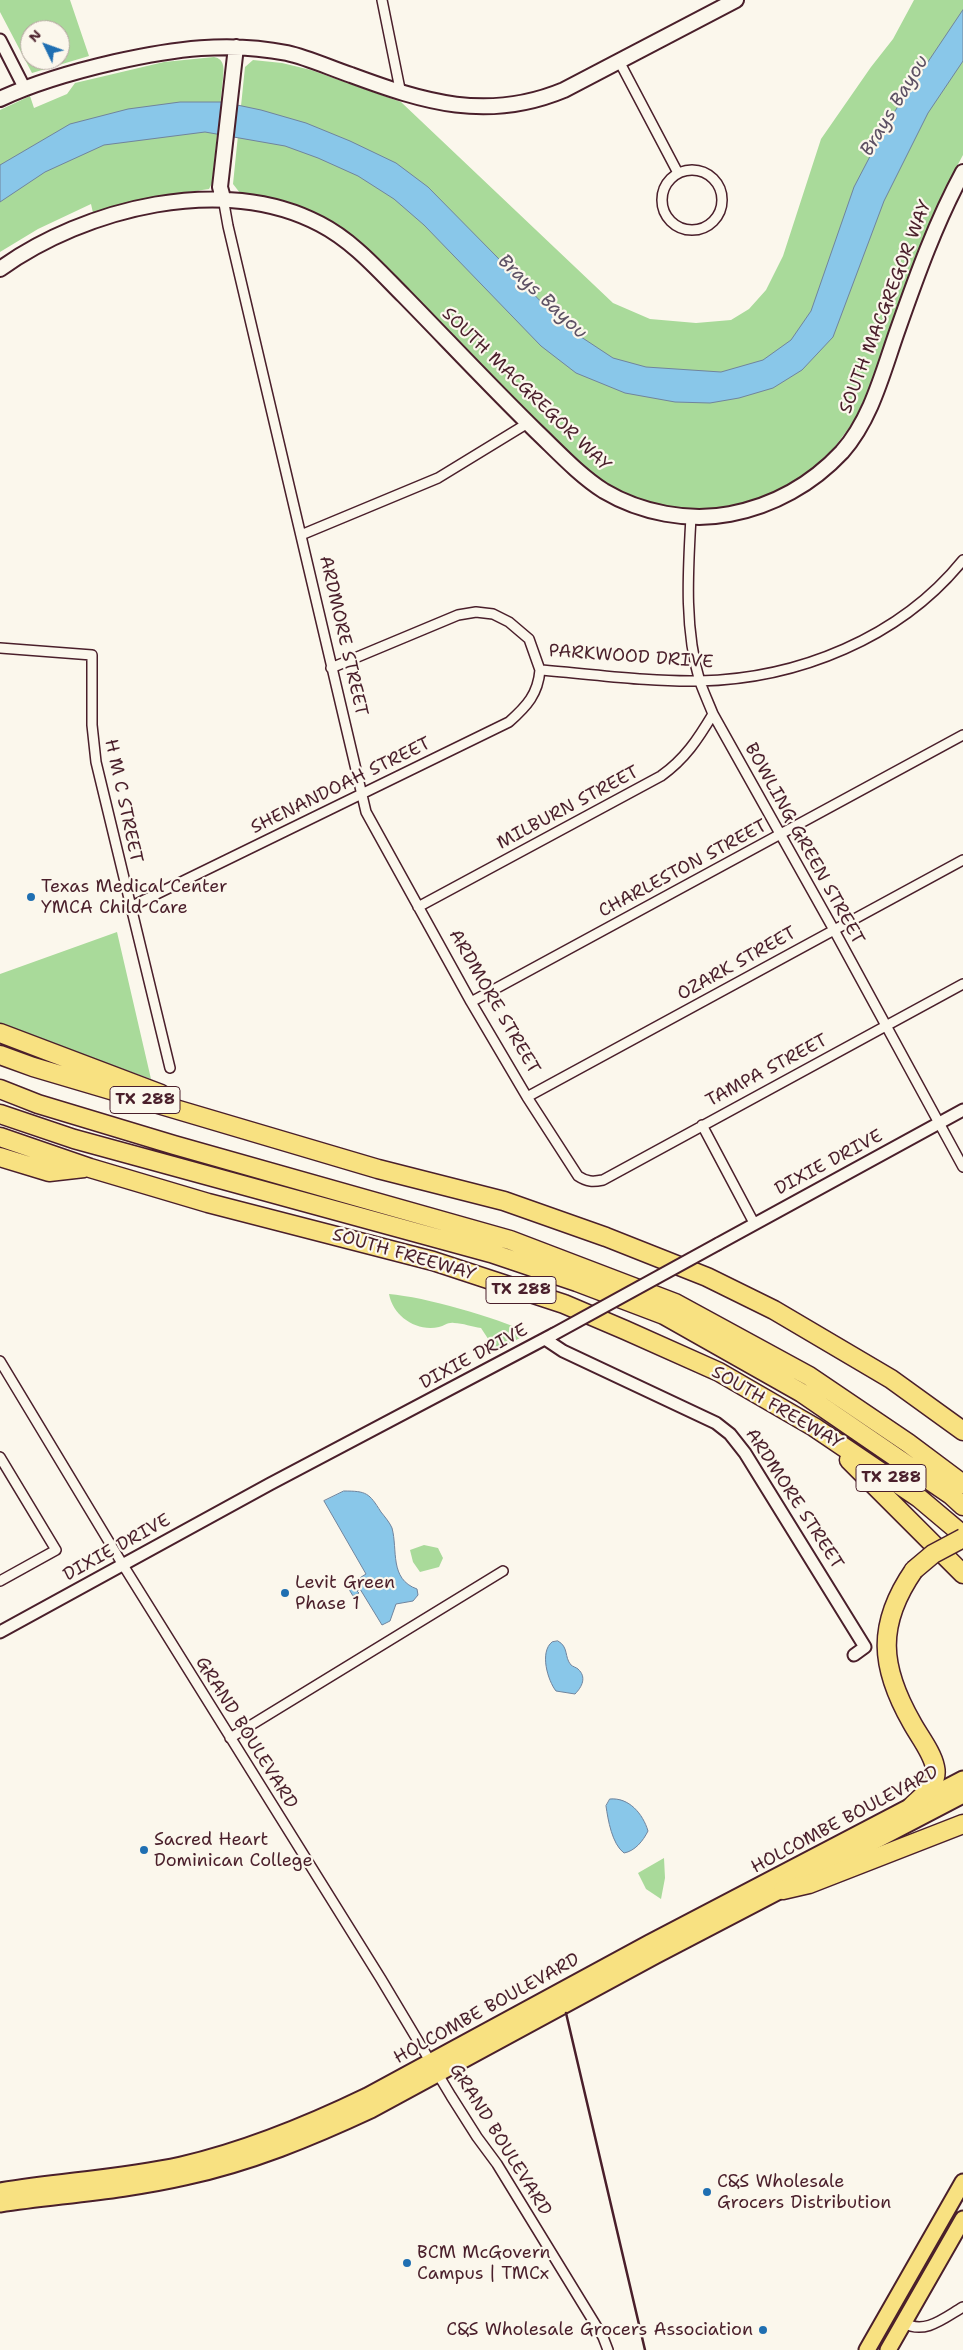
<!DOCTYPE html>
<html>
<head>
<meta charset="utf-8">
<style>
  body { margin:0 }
  #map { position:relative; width:963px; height:2350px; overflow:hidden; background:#fbf7ec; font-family:"Shantell Sans",sans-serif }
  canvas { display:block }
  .north { position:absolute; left:20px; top:20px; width:50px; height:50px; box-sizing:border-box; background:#fbf7ec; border:1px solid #b4a19f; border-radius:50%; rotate:312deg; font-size:14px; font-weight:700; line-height:20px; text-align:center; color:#4a1f2b }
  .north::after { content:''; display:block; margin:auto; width:18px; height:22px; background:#1f6fb2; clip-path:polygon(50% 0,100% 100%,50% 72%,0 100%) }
</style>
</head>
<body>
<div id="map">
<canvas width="963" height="2350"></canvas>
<div class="north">N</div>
</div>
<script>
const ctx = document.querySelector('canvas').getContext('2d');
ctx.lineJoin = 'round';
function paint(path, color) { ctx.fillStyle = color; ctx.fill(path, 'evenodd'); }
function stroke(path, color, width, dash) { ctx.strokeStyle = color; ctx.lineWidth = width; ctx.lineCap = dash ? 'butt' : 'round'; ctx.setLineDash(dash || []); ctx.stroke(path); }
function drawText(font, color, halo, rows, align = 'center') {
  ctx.font = font + ' "Shantell Sans",sans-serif'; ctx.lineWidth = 4.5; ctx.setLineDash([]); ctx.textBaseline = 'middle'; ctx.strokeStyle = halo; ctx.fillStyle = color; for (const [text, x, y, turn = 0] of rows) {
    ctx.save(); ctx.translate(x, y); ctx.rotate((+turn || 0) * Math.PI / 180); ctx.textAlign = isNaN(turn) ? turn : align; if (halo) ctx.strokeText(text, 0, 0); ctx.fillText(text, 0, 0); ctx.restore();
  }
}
paint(new Path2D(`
  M0 0H70L89 56 32 73 0 12ZM30 30H60V60H30Z
  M914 0H963V155L943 192 920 246 870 386 854 421 834 448 803 477 781 490 754 502 719 510 662 507 627 496 600 481 580 465 381 261 351 234 321 217 290 204 240 193 233 184 245 67 253 60 282 63 311 70 401 102 613 303 650 319 696 323 731 320 749 309 766 290 783 256 821 139 871 67 893 39Z
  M214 57C225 59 224 69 223 78L212 183 209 189 161 196 93 213 91 204 38 229 0 252V110L30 96 34 108 67 94 75 83 164 62Z
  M117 932 151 1079 0 1025V974Z
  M389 1294C425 1297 495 1317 529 1333L496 1351 481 1328C472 1327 463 1323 454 1323 448 1322 444 1326 439 1327 416 1332 393 1316 389 1294Z
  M424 1545 438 1548 443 1558 439 1567 420 1572 413 1562 410 1550Z
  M664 1858 665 1878 661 1899 646 1889 638 1873Z`), '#a9da9a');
const water = new Path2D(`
  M963 10V61L928 113 884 201 833 337 802 370 773 388 739 398 710 403 675 402 625 393 576 373 541 346 424 225 394 199 358 176 318 158 285 146 205 132 104 145 45 172 0 202V165L70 124 128 109 180 102H223L261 110 306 123 350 141 396 163 428 187 566 327 613 358 646 367 721 372 763 360 791 340 811 311 854 187 889 120Z
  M344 1491C367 1491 369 1493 381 1512 385 1517 390 1523 392 1528 398 1550 389 1579 417 1589L418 1595 413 1601 396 1604 390 1621 382 1625 360 1589 357 1591 359 1593 353 1596 347 1586 366 1574 324 1501Z
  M558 1641C569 1647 564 1657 571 1665 572 1666 577 1668 578 1669 587 1677 582 1687 575 1694L556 1691C548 1681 539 1652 552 1642Z
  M610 1799C629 1797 643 1814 648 1831 643 1841 635 1851 624 1853 612 1844 608 1820 606 1806Z`);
paint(water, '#89c7e9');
stroke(water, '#70849d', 1);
const minor = new Path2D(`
  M382 0 401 94
  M619 61 678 173
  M662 200a30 30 0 1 1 60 0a30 30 0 1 1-60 0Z
  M223 198 228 226 366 812 471 1002 527 1097 578 1176C587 1182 593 1182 603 1180L963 984
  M691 517C688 571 684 629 700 682 704 693 709 704 713 714L834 930 963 1167
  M301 535 438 478 528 423
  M0 648 92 655V725L96 762 170 1068
  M331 668 458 615 476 612 493 614 509 622 529 639 540 670C593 674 647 682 699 681 798 679 900 638 963 560
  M130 907 509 722C527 706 538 694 540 670
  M418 907 661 776C685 759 698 739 713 714
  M471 1002 963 735
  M527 1097 963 860
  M702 1125 754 1223
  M0 1361 123 1565 381 1979 451 2096 477 2137 497 2164 603 2337 608 2350
  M0 1457 56 1550 0 1581
  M230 1738 503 1571
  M904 2323C925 2335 944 2318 963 2307`);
const tertiary = new Path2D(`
  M0 40 25 89
  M718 1244 963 1110
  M545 1339 563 1351 716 1423 730 1434 745 1453 865 1647 854 1655
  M0 1632 270 1484 554 1334`);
const secondary = new Path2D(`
  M0 99C36 82 76 71 115 62 173 49 228 41 287 53 309 58 330 68 351 75 424 102 487 122 564 90L736 0
  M223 198 220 187 236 47
  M0 269C85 208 224 173 320 224 353 241 378 270 404 296 448 341 491 387 536 431 558 452 579 475 604 491 641 513 689 522 730 514 773 506 812 484 842 452 872 418 883 371 898 329 917 275 936 222 963 172`);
const primary = new Path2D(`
  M0 2191C60 2181 121 2178 181 2165 246 2150 307 2125 367 2096L649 1943 963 1779
  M0 2204C62 2195 124 2191 185 2177 250 2163 311 2138 371 2110L655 1956 963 1795
  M867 2350 963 2182
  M888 2350 963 2219`);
const motorway = new Path2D(`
  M0 1033 161 1094
  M0 1055 33 1067 378 1169 504 1201 606 1237 707 1277 774 1310 891 1379 963 1431
  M0 1089 38 1104 174 1145 510 1240 675 1303 809 1376 908 1443 963 1484
  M0 1114 74 1139 491 1253 577 1282 664 1315 802 1393 951 1495 963 1506
  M0 1137 90 1168 208 1203 433 1261 564 1304 625 1330 719 1372 814 1427 919 1498 963 1535
  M0 1157 49 1172 84 1168
  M849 1460 963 1574
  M911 1807C922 1796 939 1785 935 1767 932 1752 919 1736 912 1723 880 1667 876 1625 914 1570
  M783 1890 809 1884 963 1824`);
stroke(minor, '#4a1f2b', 12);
stroke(tertiary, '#4a1f2b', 15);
stroke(secondary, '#4a1f2b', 18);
stroke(primary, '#4a1f2b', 19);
stroke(motorway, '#4a1f2b', 21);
stroke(minor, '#fbf7ec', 9);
stroke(tertiary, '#fbf7ec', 11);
stroke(secondary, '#fbf7ec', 14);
stroke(primary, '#f8e181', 15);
stroke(motorway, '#f8e181', 18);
stroke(new Path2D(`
  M566 2013 645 2350`), '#4a1f2b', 2.5);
const tertiaryBridge = new Path2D(`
  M554 1334 718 1244`);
const motorwayBridge = new Path2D(`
  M914 1570 933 1554 963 1538`);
stroke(tertiaryBridge, '#4a1f2b', 15, []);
stroke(motorwayBridge, '#4a1f2b', 21, []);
stroke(tertiaryBridge, '#fbf7ec', 11);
stroke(motorwayBridge, '#f8e181', 18);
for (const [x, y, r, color] of [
  [31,897,5,"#1f6fb2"],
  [285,1593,5,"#1f6fb2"],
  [144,1850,5,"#1f6fb2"],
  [707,2192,5,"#1f6fb2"],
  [407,2263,5,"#1f6fb2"],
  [763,2330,5,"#1f6fb2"]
]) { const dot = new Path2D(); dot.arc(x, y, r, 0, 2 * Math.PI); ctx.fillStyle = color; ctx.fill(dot); stroke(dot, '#fbf7ec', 2); }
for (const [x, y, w] of [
  [145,1100,70],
  [521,1290,70],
  [891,1478,70]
]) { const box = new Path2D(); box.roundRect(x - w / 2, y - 13.5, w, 27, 4); ctx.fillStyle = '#fbf7ec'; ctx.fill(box); stroke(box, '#4a1f2b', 1); }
drawText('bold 16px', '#4a1f2b', null, [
  ["TX 288",145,1100],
  ["TX 288",521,1290],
  ["TX 288",891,1478]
]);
drawText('18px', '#4a1f2b', '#fbf7ec', [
  ["SOUTH MACGREGOR WAY",886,307,-69],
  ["SOUTH MACGREGOR WAY",526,390,44],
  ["ARDMORE STREET",343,636,77],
  ["PARKWOOD DRIVE",631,657,4],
  ["SHENANDOAH STREET",341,786,-26],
  ["H M C STREET",123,801,78],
  ["MILBURN STREET",568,808,-28],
  ["BOWLING GREEN STREET",804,844,61],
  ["CHARLESTON STREET",683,869,-28],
  ["OZARK STREET",737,964,-29],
  ["ARDMORE STREET",494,1002,60],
  ["TAMPA STREET",767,1071,-28],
  ["DIXIE DRIVE",829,1163,-28],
  ["SOUTH FREEWAY",404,1255,16],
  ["DIXIE DRIVE",474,1357,-28],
  ["SOUTH FREEWAY",777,1408,30],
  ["ARDMORE STREET",794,1499,57],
  ["DIXIE DRIVE",117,1548,-29],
  ["GRAND BOULEVARD",246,1733,58],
  ["HOLCOMBE BOULEVARD",845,1820,-28],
  ["HOLCOMBE BOULEVARD",487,2009,-29],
  ["GRAND BOULEVARD",500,2140,58]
]);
drawText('18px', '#4a1f2b', '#fbf7ec', [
  ["Texas Medical Center",41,887],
  ["YMCA Child Care",41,908],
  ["Levit Green",295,1583],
  ["Phase 1",295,1604],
  ["Sacred Heart",154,1840],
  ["Dominican College",154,1861],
  ["C&S Wholesale",717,2182],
  ["Grocers Distribution",717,2203],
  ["BCM McGovern",417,2253],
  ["Campus | TMCx",417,2274],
  ["C&S Wholesale Grocers Association",753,2330,"right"]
], 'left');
drawText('italic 19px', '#5d5164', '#fbf7ec', [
  ["Brays Bayou",895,106,-59],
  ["Brays Bayou",542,297,43]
]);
</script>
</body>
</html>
